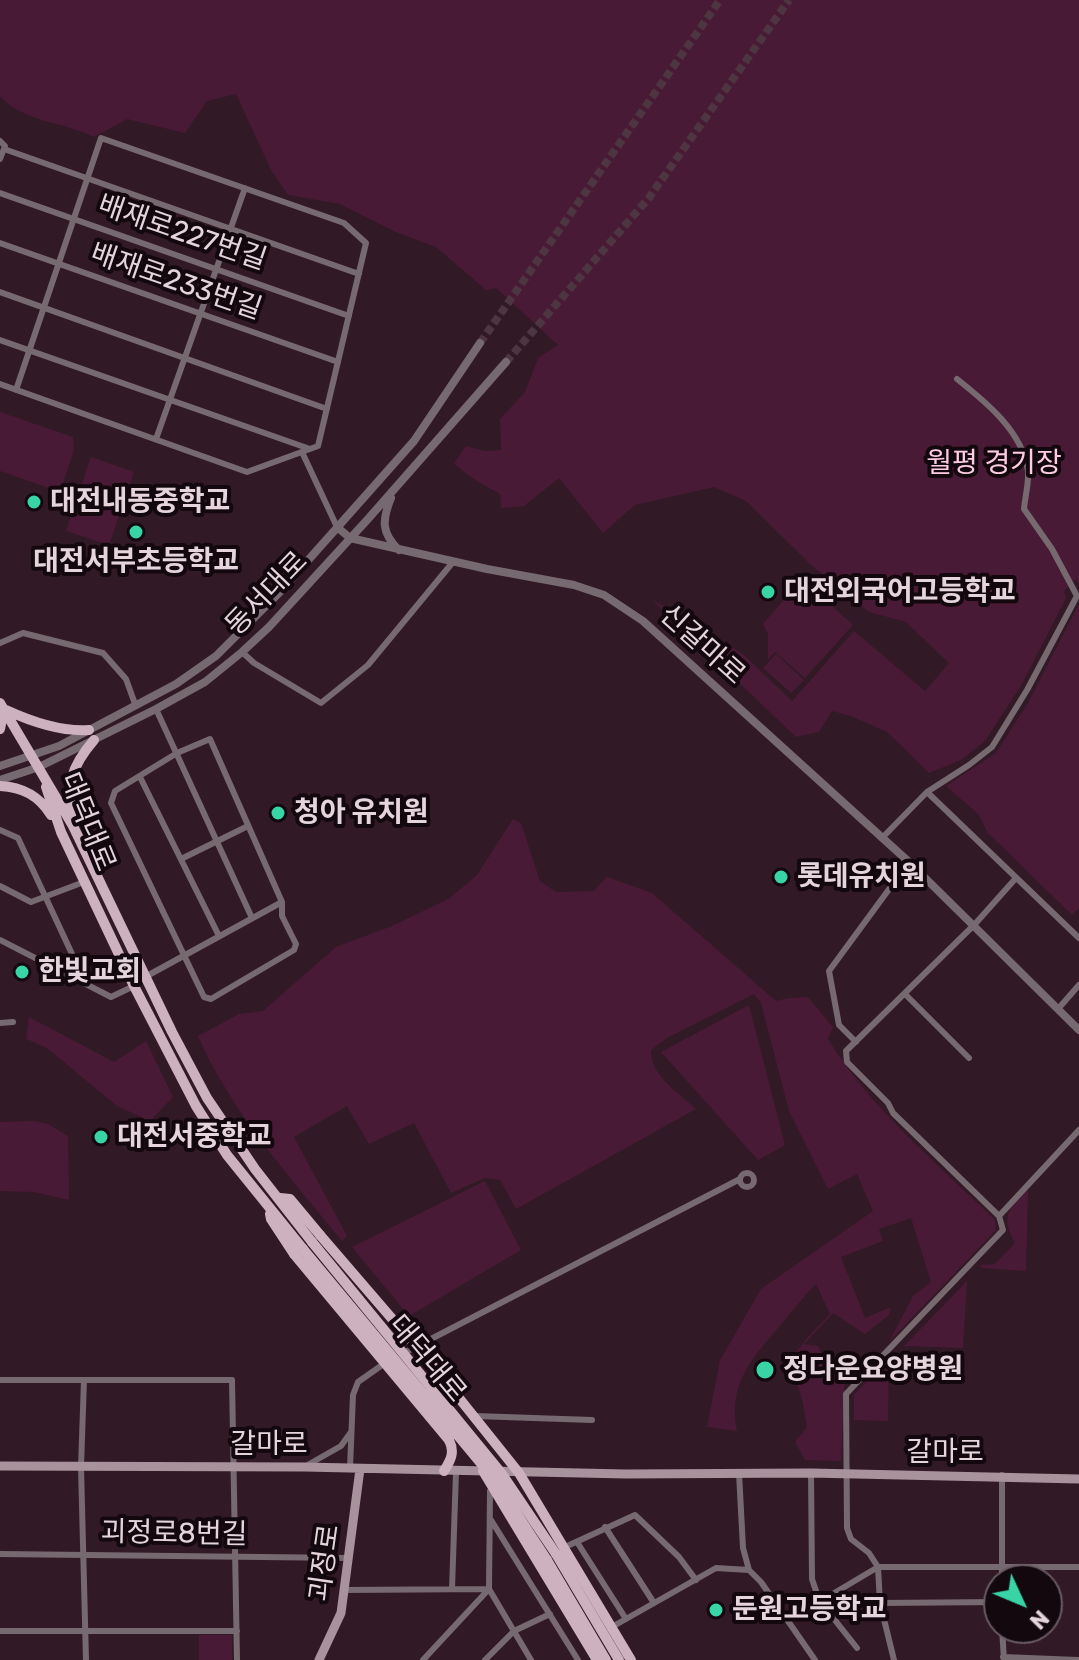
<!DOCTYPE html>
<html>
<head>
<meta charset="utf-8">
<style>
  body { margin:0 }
  #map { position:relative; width:1079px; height:1660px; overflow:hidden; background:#321926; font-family:Rubik,sans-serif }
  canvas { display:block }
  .north { position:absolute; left:983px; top:1564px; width:80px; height:80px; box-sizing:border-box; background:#13080e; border:2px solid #675a60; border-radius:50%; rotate:134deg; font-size:22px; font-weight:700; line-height:32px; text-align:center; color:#e5d4dc }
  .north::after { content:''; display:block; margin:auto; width:28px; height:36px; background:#38d4a6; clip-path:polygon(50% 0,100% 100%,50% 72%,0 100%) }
</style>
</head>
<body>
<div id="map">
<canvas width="1079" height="1660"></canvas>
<div class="north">N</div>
</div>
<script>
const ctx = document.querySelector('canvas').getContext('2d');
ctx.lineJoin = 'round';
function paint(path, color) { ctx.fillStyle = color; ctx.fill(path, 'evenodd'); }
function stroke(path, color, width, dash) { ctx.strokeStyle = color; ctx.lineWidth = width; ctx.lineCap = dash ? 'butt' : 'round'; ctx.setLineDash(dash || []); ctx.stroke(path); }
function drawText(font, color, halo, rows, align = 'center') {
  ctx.font = font + ' Rubik,"Noto Sans KR",sans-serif'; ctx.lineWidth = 8; ctx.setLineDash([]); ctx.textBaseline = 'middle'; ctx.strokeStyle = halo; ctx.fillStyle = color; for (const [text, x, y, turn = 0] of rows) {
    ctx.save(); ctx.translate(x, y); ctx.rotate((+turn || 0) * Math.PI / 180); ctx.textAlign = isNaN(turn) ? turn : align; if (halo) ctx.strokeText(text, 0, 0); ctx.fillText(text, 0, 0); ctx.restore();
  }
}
paint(new Path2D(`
  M0 0H1079V585L1076 579 1064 591 1066 598 1022 684 985 741 961 760 929 773 887 732 851 716 832 711 819 732 796 737 652 600 685 617 744 655 792 701 854 631 925 691 949 663 906 622 869 612 810 564 746 501 714 487 635 505 603 533 559 478 524 506 501 508 500 494C482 483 470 479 454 463L466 446 485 451 501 450 500 419 525 392 538 358 558 345 496 288 486 290 436 247 396 232 340 204 288 195 271 170 236 94 207 101 185 133 127 119 94 137C63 121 24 123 0 96Z
  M0 412 73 437 74 450 60 492 0 471Z
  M91 457 134 472 109 545 66 531Z
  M802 579 853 625 805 678 775 652 768 659V634L763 624Z
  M1079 604V908L1072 915 988 833 979 815 946 786 996 753 1028 703Z
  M776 654 804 680 791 693 763 668Z
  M513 819 521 823 540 881 556 892 594 891 607 877 652 893 776 1001 789 998 808 997 833 1027 828 1039C871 1109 937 1163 995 1220L996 1230 889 1342 913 1296 931 1282 911 1218 879 1229 883 1241 841 1257 865 1318 891 1307 889 1315 865 1334 833 1313 804 1344 818 1346C824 1359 830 1369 845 1374L841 1461 805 1460 795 1442 807 1427C803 1409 803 1378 782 1372L807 1338 830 1314 816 1284C804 1296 794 1309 783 1322 754 1356 727 1383 737 1431L707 1427 720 1360 761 1289 873 1211 857 1174 828 1189 789 1111 761 1003 754 994 667 1038 651 1050C650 1075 679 1093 696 1109L516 1209 500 1180 485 1178 451 1193 414 1123 369 1144 347 1106 294 1137 347 1236 342 1241C290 1177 231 1112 198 1036L239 1014 263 1011 336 947 392 926 450 898 477 875Z
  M749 1005 785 1145 758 1160 661 1052Z
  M29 1017 114 1062 146 1041 173 1097 150 1121 117 1106 47 1048 26 1039Z
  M34 1121 48 1124 68 1136 69 1200 34 1192 0 1191V1122Z
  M485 1181 521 1250 409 1316 352 1247Z
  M1028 1190 1026 1271 982 1268 980 1265 995 1264 1015 1243C1001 1218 1007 1208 1028 1190Z
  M967 1281 963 1348 904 1346Z
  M889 1358 888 1421 854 1420V1395Z
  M199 1635H232V1660H199Z`), '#491a35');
stroke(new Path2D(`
  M480 343 720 0
  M506 362 648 199 789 0`), '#4d3541', 8, [8, 4]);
stroke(new Path2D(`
  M0 141 5 146 0 159
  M4 149 359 274
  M0 193 349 316
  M0 243 338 362
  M0 292 327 409
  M0 340 310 449
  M0 384 247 472 318 446 366 243 344 223 101 138 16 390
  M156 439 245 188
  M302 452 337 527
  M0 643 23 633 103 653 126 679 135 704
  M242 652 254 663 321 703 368 665 453 562
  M156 709 252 918
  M210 739 282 902V916L296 944 294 950 211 999 204 997 111 803 115 791 177 753Z
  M140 777 219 936
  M927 792 1079 938
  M0 830 18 838 86 984
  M883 837 927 792 969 765 992 747 1027 690 1077 596 1052 549 1024 509C1025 497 1029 483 1028 471 1023 432 986 402 957 379
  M181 859 248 826
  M0 886 31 902 84 882
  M0 940 111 997 134 986
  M145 977 282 902
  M905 994 969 1058
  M1058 1009 1079 985
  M0 1023 13 1022
  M856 1042 839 1025 829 971 909 862
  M740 1180a7 7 0 1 1 14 0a7 7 0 1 1-14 0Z
  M999 1216 1079 1130
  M402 1354 740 1179
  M0 1380H232L237 1660
  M84 1380 81 1467 86 1660
  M475 1416 592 1420
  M304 1467 341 1446 351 1432
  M350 1468 353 1395 358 1382 385 1363
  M739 1473 743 1548 749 1570 761 1582 815 1660
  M811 1473 812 1579 819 1600 857 1648
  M491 1520 578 1660
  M605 1527 654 1603
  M577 1542 626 1619
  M565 1547 635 1515 679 1557 696 1580
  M0 1554 348 1558
  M1002 1580V1475
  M452 1589 456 1472
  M344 1590 489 1589 531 1660
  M880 1603 999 1602
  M789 1620 878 1567H1079
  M610 1628 716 1568 749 1570
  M1002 1628 1004 1660
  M0 1631H237
  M1003 1657 1078 1660
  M423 1660 489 1589 490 1491
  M485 1660 514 1631 550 1614
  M894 1660 880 1603 878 1567 869 1553 851 1539 847 1528 846 1394 1003 1230 999 1216 893 1113 888 1103 847 1062 846 1051 975 924 1016 878`), '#776970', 6);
stroke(new Path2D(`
  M391 498C382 520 381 533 399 550
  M337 527 350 538 487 569 574 585 604 595 643 621 909 862 1079 1030
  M0 766 59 746 176 684 216 656 279 593 414 441 480 343
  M0 780 39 767 156 709 205 682 242 652 269 627 368 519 506 362`), '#776970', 8);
stroke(new Path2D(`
  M0 1466 304 1467 626 1474 811 1473 1079 1479
  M319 1660 341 1613 360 1469`), '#a8929c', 9);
stroke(new Path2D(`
  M0 703 73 826 172 1032 207 1098 255 1169 312 1242
  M6 710C30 721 61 732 89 730
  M0 729 4 709
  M0 786C23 787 39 796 51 815
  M46 787 61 832 134 986 196 1106 227 1155 303 1249
  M72 820C67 784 70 768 94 740
  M280 1198 290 1199 320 1235
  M270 1214 271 1219 294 1254
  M443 1378 519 1473 631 1660
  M444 1471C451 1460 455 1452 449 1440
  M483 1471 597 1660
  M556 1554 619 1660
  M547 1560 606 1660`), '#ceb1bf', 10);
stroke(new Path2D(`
  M320 1235 443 1378
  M312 1242 502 1474 556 1554
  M303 1249 494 1479 547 1560
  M294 1254 449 1440`), '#ceb1bf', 10);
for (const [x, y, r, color] of [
  [34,502,8,"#38d4a6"],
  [136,532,8,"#38d4a6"],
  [768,592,8,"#38d4a6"],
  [278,813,8,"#38d4a6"],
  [781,877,8,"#38d4a6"],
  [22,972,8,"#38d4a6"],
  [101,1137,8,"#38d4a6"],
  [765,1370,10,"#38d4a6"],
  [716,1610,8,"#38d4a6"]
]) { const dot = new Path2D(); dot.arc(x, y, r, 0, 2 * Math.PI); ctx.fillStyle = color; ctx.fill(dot); stroke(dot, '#13080e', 3); }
drawText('28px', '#e5d4dc', '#13080e', [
  ["배재로227번길",182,233,19],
  ["배재로233번길",176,282,19],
  ["동서대로",267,594,-46],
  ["신갈마로",702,645,42],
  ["대덕대로",87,822,68],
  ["대덕대로",427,1359,50],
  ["갈마로",269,1445],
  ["갈마로",945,1453],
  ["괴정로8번길",174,1534,1],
  ["괴정로",325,1563,-82]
]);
drawText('28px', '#fdcce3', '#13080e', [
  ["월평 경기장",994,464]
]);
drawText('bold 28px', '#e5d4dc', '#13080e', [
  ["대전내동중학교",50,502],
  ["대전서부초등학교",136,562,"center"],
  ["대전외국어고등학교",784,592],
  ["청아 유치원",294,813],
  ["롯데유치원",797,877],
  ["한빛교회",38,972],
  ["대전서중학교",117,1137],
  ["정다운요양병원",783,1370],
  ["둔원고등학교",732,1610]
], 'left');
</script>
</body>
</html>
